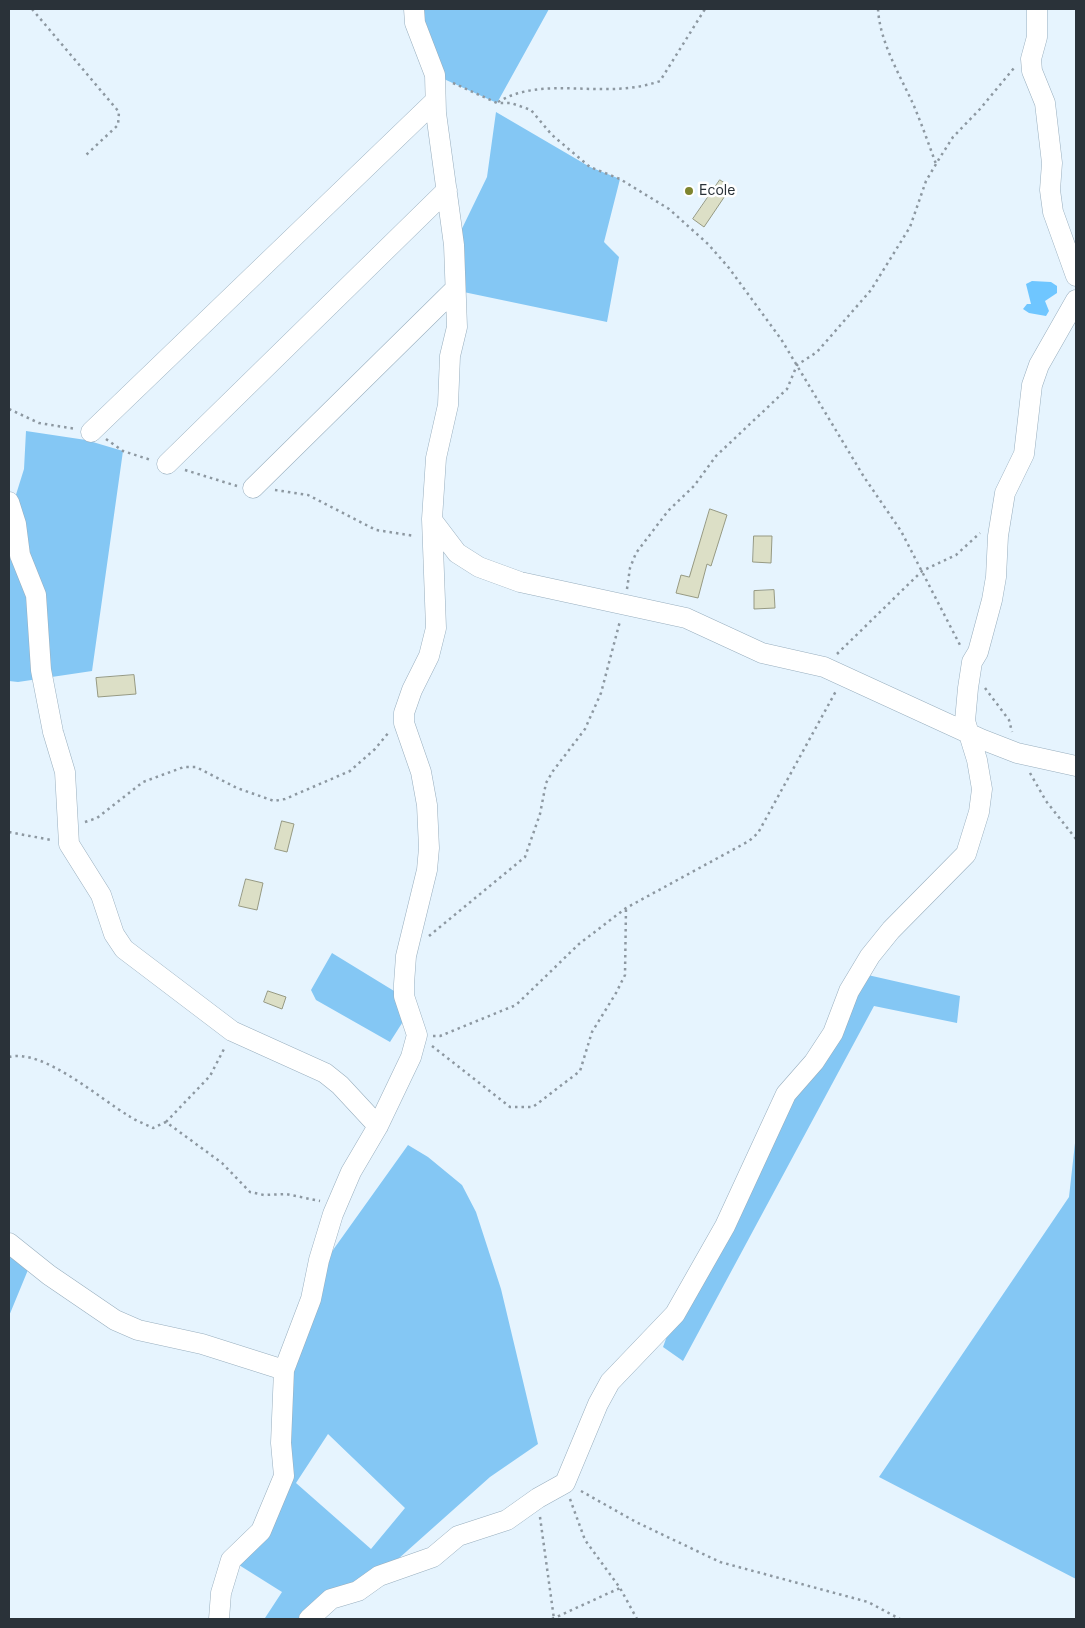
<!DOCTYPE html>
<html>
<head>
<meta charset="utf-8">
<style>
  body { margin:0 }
  #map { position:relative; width:1085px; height:1628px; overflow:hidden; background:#e6f4fe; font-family:Inter,sans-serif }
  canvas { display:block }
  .frame { position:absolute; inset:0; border:10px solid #2a3239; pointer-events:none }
</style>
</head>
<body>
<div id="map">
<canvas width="1085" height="1628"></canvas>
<div class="frame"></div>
</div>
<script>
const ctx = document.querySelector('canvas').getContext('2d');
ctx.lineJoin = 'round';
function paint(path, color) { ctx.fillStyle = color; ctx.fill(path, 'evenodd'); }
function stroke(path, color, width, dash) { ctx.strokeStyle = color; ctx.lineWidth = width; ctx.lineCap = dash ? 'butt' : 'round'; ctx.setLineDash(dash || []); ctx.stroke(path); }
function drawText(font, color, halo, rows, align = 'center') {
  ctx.font = font + ' Inter,sans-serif'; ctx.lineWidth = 5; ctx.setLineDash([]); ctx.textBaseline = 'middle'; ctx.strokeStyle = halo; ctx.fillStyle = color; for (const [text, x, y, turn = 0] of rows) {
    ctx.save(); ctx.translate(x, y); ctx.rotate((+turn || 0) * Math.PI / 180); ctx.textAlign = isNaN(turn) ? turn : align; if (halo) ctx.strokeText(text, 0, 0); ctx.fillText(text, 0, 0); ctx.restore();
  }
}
paint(new Path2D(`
  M414 9H549L497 103 435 75Z
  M496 112 590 167 620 179 604 242 619 257 607 322 454 290V245L487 177Z
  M26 431 86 440 123 451 92 671 18 682 9 681V517L24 469Z
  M332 953 399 994 404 1020 390 1042 316 1000 311 990Z
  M859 973 960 996 957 1023 874 1006 683 1361 663 1347 675 1314Z
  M1076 1134V1579L879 1477 1069 1197Z
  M408 1145 428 1157 462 1185 476 1212 501 1289 538 1444 490 1477 379 1576 309 1619H269L265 1618 282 1592 231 1560 284 1476 282 1378 318 1271ZM328 1434 405 1508 371 1549 296 1483Z
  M9 1248 30 1265 9 1316Z`), '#84c7f4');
paint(new Path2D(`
  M1032 281 1051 282 1057 286V293L1045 301 1049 311 1046 316 1029 313 1023 309 1027 304H1031L1026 284Z`), '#6fc6ff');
const building = new Path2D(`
  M720 180 731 187 704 227 693 219Z
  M710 509 727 515 711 566 707 564 698 598 676 593 681 575 689 577Z
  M754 536H772L771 563 753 562Z
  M774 590 775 608 754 609V591Z
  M134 675 136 694 98 697 96 678Z
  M282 821 294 824 287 852 275 849Z
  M246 879 263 883 257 910 239 906Z
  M268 991 286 997 282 1009 264 1002Z`);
paint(building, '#dcdfc6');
stroke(building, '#969982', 1);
const minor = new Path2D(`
  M1037 9V37L1031 59 1032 71 1045 103 1052 163 1050 190 1053 212 1076 276
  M91 432 435 101
  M167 464 447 190
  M253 488 454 290
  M9 502 16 524 20 555 36 595 41 670 53 732 65 772 69 844 101 895 114 934 124 949 232 1031 325 1073 340 1085 378 1126
  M432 520 457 553 479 567 520 582 686 618 762 653 824 667 981 739 1017 753 1076 766
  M9 1243 49 1275 115 1320 138 1330 202 1344 284 1370
  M219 1619 221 1593 231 1560 261 1531 284 1476 281 1443 284 1370 311 1299 319 1260 333 1214 351 1172 378 1126 411 1057 417 1035 404 996V984L406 956 427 870 429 848 427 805 421 772 404 723V713L412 690 429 656 436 628 432 519 436 458 448 405 450 356 457 327 454 245 436 113 435 75 415 23 414 9
  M309 1619 331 1599 358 1591 379 1576 433 1557 458 1536 507 1520 538 1498 565 1483 598 1404 610 1382 675 1314 725 1226 786 1094 814 1062 833 1033 849 991 870 956 891 930 966 854 979 812 982 789 977 760 965 721 968 688 972 662 978 652 992 600 996 577 998 536 1005 493 1024 454 1032 385 1039 365 1076 300`);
stroke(minor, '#98aebe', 21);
stroke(new Path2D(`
  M32 9 119 112 118 125 86 155
  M878 9C880 43 900 75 914 106 922 125 929 145 936 164
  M453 83 497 103H511L531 110 552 135 590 167 620 179 669 209 708 244 729 268 781 339 864 477 901 531 961 647
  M498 102C544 74 606 101 660 81L705 9
  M9 409 39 423 76 429
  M106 439 123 451 151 460
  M185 470 237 486
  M275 490 308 495 376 530 415 536
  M627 589 630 568 636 553 668 511 694 486 716 456 787 389 797 365 817 352 871 290 910 227 926 181 939 159 953 137 980 109 1014 68
  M837 654 922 571 956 555 980 533
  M985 688 1009 720 1012 732
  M1030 773 1046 801 1076 839
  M85 822 97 818 143 782 184 767H196L237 788 274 801 285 799 350 771 375 749 389 732
  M9 832 51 840
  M429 936 525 857 540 814 546 783 553 771 585 729 601 693 620 621
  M433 1036H440L516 1005 579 944 626 908 749 841 758 833 836 691
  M432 1046 510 1107H533L580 1071 592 1032 616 993 625 975 626 908
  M9 1057C43 1048 100 1099 129 1116 136 1121 145 1124 153 1128L166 1122 222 1163 250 1192 264 1195 286 1194 320 1201
  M166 1122 210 1076 225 1047
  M581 1491 636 1522 720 1562 868 1602 900 1619
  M570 1499 585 1540 620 1588 637 1619
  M540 1517 554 1619
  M552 1619 620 1588`), '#8d98a1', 2.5, [2.5, 4]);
stroke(minor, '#fff', 20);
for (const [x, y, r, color] of [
  [689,191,5,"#7e842f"]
]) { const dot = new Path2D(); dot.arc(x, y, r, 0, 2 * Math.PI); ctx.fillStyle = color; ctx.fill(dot); stroke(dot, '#fff', 2); }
drawText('14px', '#2a3239', '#fff', [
  ["Ecole",699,191]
], 'left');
</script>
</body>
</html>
